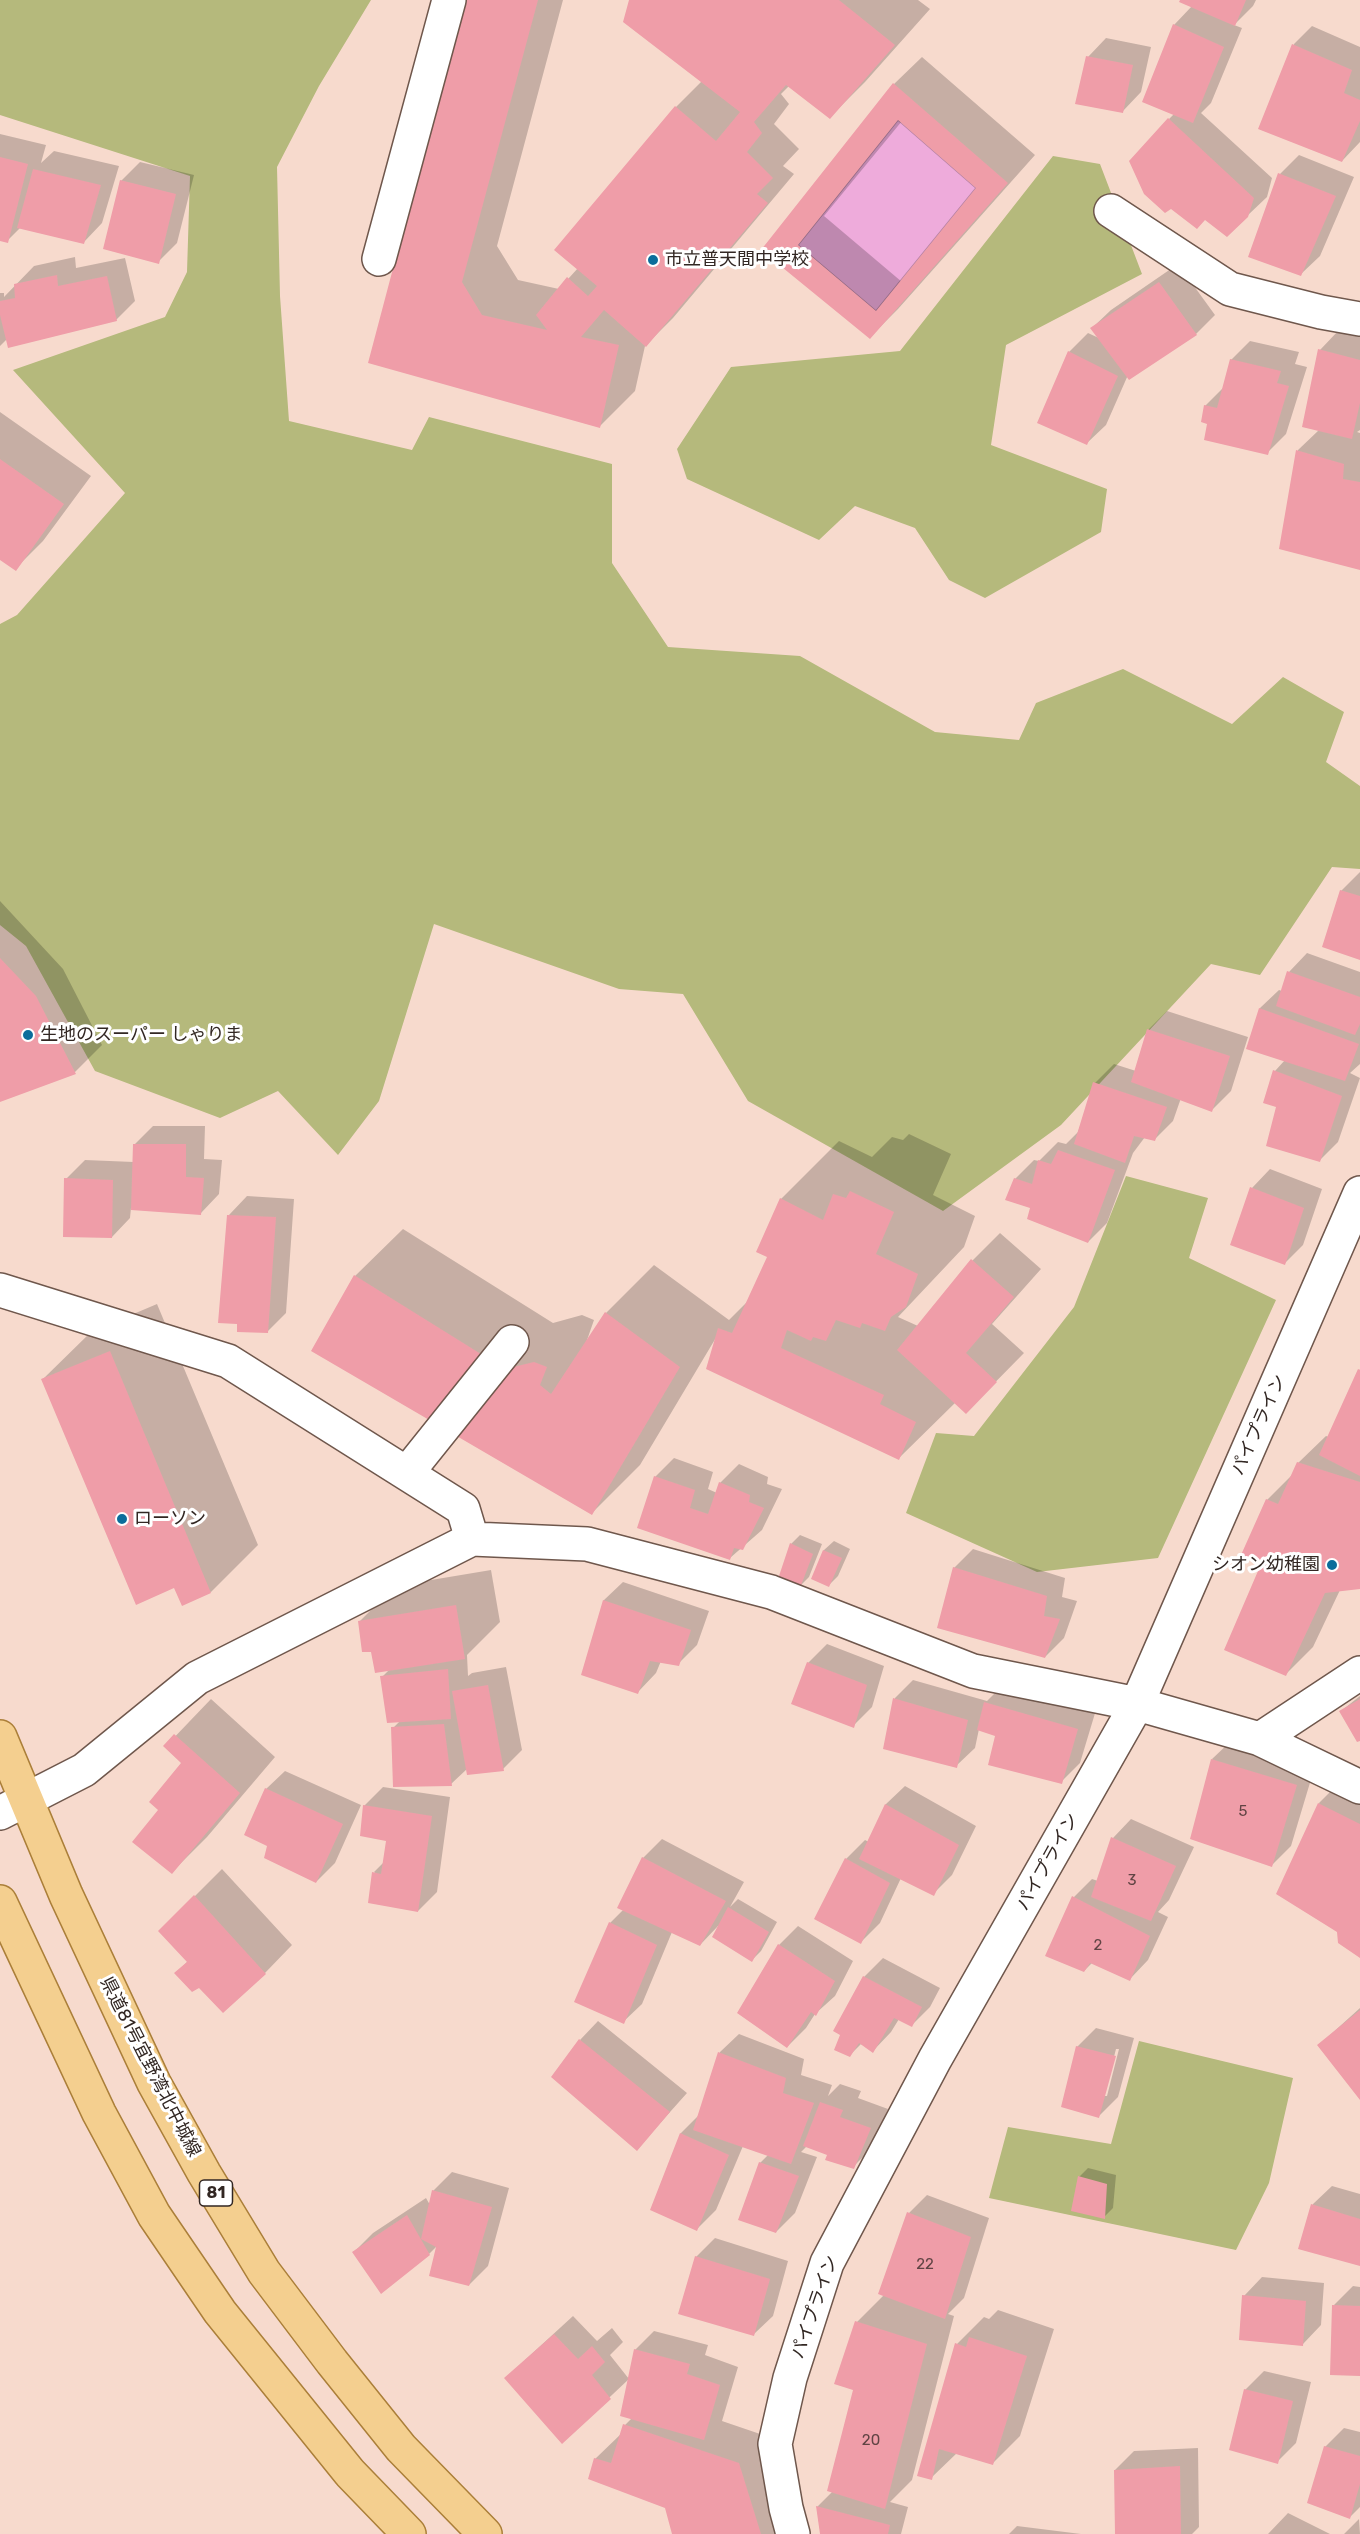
<!DOCTYPE html>
<html>
<head>
<meta charset="utf-8">
<style>
  body { margin:0 }
  canvas { display:block; background:#f7dacd }
</style>
</head>
<body>
<canvas width="1360" height="2534"></canvas>
<script>
const ctx = document.querySelector('canvas').getContext('2d');
ctx.lineJoin = 'round';
function paint(path, color) { ctx.fillStyle = color; ctx.fill(path, 'evenodd'); }
function stroke(path, color, width, dash) { ctx.strokeStyle = color; ctx.lineWidth = width; ctx.lineCap = dash ? 'butt' : 'round'; ctx.setLineDash(dash || []); ctx.stroke(path); }
function drawText(font, color, halo, rows, align = 'center') {
  ctx.font = font + ' Rubik,"Noto Sans JP",sans-serif'; ctx.lineWidth = 6; ctx.setLineDash([]); ctx.textBaseline = 'middle'; ctx.strokeStyle = halo; ctx.fillStyle = color; for (const [text, x, y, turn = 0] of rows) {
    ctx.save(); ctx.translate(x, y); ctx.rotate((+turn || 0) * Math.PI / 180); ctx.textAlign = isNaN(turn) ? turn : align; if (halo) ctx.strokeText(text, 0, 0); ctx.fillText(text, 0, 0); ctx.restore();
  }
}
paint(new Path2D(`
  M0 0H371L319 86 277 167 280 296 289 421 412 450 429 417 612 464V563L668 647 800 656 935 732 1019 740 1036 703 1123 669 1232 724 1283 677 1344 712 1326 762 1360 786V869L1332 867 1260 975 1211 964 1061 1125 943 1211 748 1101 683 994 619 989 434 924 379 1101 338 1155 278 1091 220 1118 95 1071 26 946 0 925V624L17 615 125 493 13 370 165 317 187 272 190 176 0 115Z
  M1053 156 1100 164 1142 274 1006 345 991 445 1107 489 1101 532 985 598 949 580 915 528 855 506 819 540 687 479 677 449 731 367 900 351Z
  M1126 1176 1208 1198 1189 1258 1276 1300 1158 1558 1037 1572 906 1513 936 1433 974 1436 1074 1307Z
  M1139 2041 1293 2078 1269 2183 1236 2250 989 2198 1008 2127 1111 2144Z`), '#b5b97c');
const water = new Path2D(`
  M898 120 976 188 876 311 798 245Z`);
paint(water, '#eeabdb');
stroke(water, '#b683a4', 1.5);
paint(new Path2D(`
  M466 0H563L497 246 518 280 559 289 578 268 676 107 702 81 630 0H918L930 9 865 82 830 117 789 86 781 94 789 104 774 124 799 149 783 166 794 174 673 318 645 346 635 391 600 426 370 362Z
  M1181 0H1256L1253 6 1234 25 1242 28 1211 103 1201 113 1272 178 1267 197 1227 235 1169 119 1174 114V25L1192 6Z
  M1312 26 1360 47V142L1342 161 1260 128 1294 44Z
  M1106 38 1151 47 1141 92 1123 111 1088 57Z
  M922 57 1035 155 898 309 870 337 764 250 894 84ZM902 121 978 188 902 282 824 216Z
  M0 134 46 145 41 163 54 151 119 166 102 223 84 242 21 227 7 241 0 239Z
  M1299 155 1354 177 1320 256 1301 274 1280 174Z
  M140 162 194 175 177 243 158 262 121 181Z
  M75 257 76 268 125 258 135 301 116 320 7 339 0 346V293H4V297L34 266Z
  M1178 264 1215 315 1196 334 1128 375 1106 425 1087 443 1069 352 1088 333 1101 339 1092 328 1111 310Z
  M1338 331 1360 337V430L1357 432 1360 433V569L1281 548 1298 450 1319 430 1320 350Z
  M1250 341 1299 352 1295 364 1307 367 1286 434 1267 453 1209 423 1205 406 1224 387 1231 360Z
  M0 412 91 476 43 541 15 569 0 559Z
  M1360 872V958L1341 891Z
  M0 901 63 969 102 1045 75 1072 0 1100Z
  M1307 953 1360 972V1064L1350 1073 1360 1078 1338 1142 1319 1161 1278 1106 1275 1071 1285 1060 1248 1048 1260 1008 1279 990 1282 991 1289 972Z
  M1167 1011 1248 1037 1231 1091 1212 1110 1181 1098 1173 1121 1154 1140 1145 1137 1133 1153 1107 1223 1088 1242 1031 1207 1015 1179 1034 1160 1039 1161 1058 1142 1066 1144 1078 1132 1095 1083 1114 1064 1136 1071 1149 1029Z
  M153 1126H205L204 1159 222 1160 219 1194 201 1213 131 1208 130 1218 112 1237 66 1179 85 1160 134 1162V1145Z
  M909 1134 951 1154 933 1195 975 1216 964 1247 898 1317 918 1326 973 1260 1000 1233 1041 1269 992 1324 1024 1353 966 1412 956 1402 899 1458 717 1336 640 1465 592 1513 355 1276 403 1229 553 1323 582 1315 594 1320 586 1343 606 1313 654 1265 729 1320 749 1300 769 1257 781 1199 839 1141 872 1157 892 1137 903 1140Z
  M1270 1169 1322 1189 1303 1245 1284 1264 1252 1188Z
  M247 1196 294 1199 286 1313 267 1332 229 1215Z
  M157 1304 258 1545 211 1592 175 1586 43 1379 91 1332Z
  M1360 1369V1587L1340 1590 1313 1647 1286 1674 1263 1564 1267 1500 1294 1473 1298 1463 1326 1436 1329 1437Z
  M674 1458 713 1472 708 1489 717 1493 720 1483 739 1464 768 1477 767 1484 782 1489 762 1530 730 1558 655 1477Z
  M800 1535 822 1544 809 1577 800 1586 791 1544Z
  M834 1541 850 1549 838 1576 829 1585 813 1578 824 1550Z
  M973 1549 1065 1578 1062 1597 1077 1601 1064 1638 1045 1657 954 1568Z
  M491 1570 500 1622 467 1655 468 1676 472 1673 506 1667 522 1750 503 1769H467L451 1784 393 1728 400 1721 382 1677 390 1669 373 1651 360 1621 395 1586Z
  M623 1582 709 1611 697 1645 678 1664 661 1661 656 1673 638 1692 583 1674 604 1600Z
  M827 1644 884 1666 872 1707 853 1726 808 1663Z
  M913 1680 987 1701 1004 1684 1096 1710 1080 1763 1061 1782 997 1735 979 1729 975 1748 956 1766 885 1748 895 1698Z
  M1360 1696V1739L1341 1711Z
  M211 1699 275 1757 207 1837 172 1872 160 1810 183 1763 166 1746Z
  M1231 1741 1315 1766 1291 1846 1272 1865 1212 1759Z
  M285 1771 361 1805 335 1863 316 1882 266 1789Z
  M1346 1776 1360 1783V1956L1319 1803Z
  M905 1786 976 1826 952 1875 933 1894 901 1878 880 1923 861 1942 816 1918 846 1859 865 1840 869 1842 886 1804Z
  M383 1787 450 1797 437 1892 418 1911 374 1872 385 1861 388 1840 364 1806Z
  M1131 1819 1194 1847 1169 1900 1158 1912 1168 1917 1148 1960 1130 1979 1092 1963 1084 1971 1074 1897 1092 1879 1098 1881 1113 1838Z
  M662 1839 744 1882 730 1907 738 1899 777 1922 761 1951 752 1960 718 1926 700 1945 672 1932 642 2004 623 2022 610 1923 624 1909 643 1858Z
  M222 1869 292 1945 265 1973 199 1986 176 1973 188 1961 160 1931Z
  M798 1926 853 1961 835 1996 815 2014 806 2028 787 2047 739 2012 779 1945Z
  M883 1958 940 1988 930 2007 912 2025 899 2019 891 2032 873 2051 861 2044 850 2055 864 1977Z
  M1360 2008V2098L1319 2045Z
  M598 2021 687 2093 637 2149 580 2040Z
  M1096 2028 1134 2038 1118 2097 1099 2116 1077 2047ZM1116 2049H1119L1107 2096H1104Z
  M739 2034 804 2059 801 2075 832 2085 828 2096 840 2084 861 2091 858 2098 888 2109 872 2148 853 2167 829 2154 807 2146 801 2152 817 2157 795 2213 776 2232 760 2163 769 2154 743 2146 716 2210 697 2229 652 2209 681 2133 699 2115 720 2052Z
  M1088 2168 1116 2175 1113 2208 1104 2217 1079 2177Z
  M452 2172 509 2188 488 2266 469 2285 439 2244 429 2254 354 2252 373 2233 426 2198 430 2205 433 2191Z
  M1332 2186 1360 2194V2264L1300 2248 1313 2204Z
  M927 2195 989 2218 964 2298 948 2314 954 2316 912 2480 890 2502 908 2507 901 2534H822L817 2507 832 2492 855 2389 857 2322 884 2295 909 2213Z
  M715 2238 788 2261 773 2316 754 2334 696 2257Z
  M1262 2277 1324 2283 1321 2325 1303 2344 1244 2296Z
  M1353 2286 1360 2287V2375L1334 2305Z
  M998 2310 1054 2329 1020 2436 993 2463 957 2453 931 2478 957 2344 984 2317 989 2319Z
  M573 2316 597 2341 612 2328 623 2342 610 2355 629 2379 562 2442 525 2360Z
  M654 2331 708 2345 705 2355 738 2367 722 2421 766 2436 789 2534H673L667 2507 595 2459 623 2432 625 2425 632 2418 635 2350Z
  M1264 2371 1311 2382 1296 2443 1277 2462 1245 2390Z
  M1344 2428 1360 2432V2507L1350 2517 1325 2447Z
  M1198 2448 1199 2527 1192 2534H1116L1115 2470 1134 2451Z
  M1288 2513 1330 2534H1268Z
  M1359 2519 1360 2534H1344Z
  M1017 2526 1081 2534H1009Z`), '#0003');
paint(new Path2D(`
  M464 0H538L462 282 482 315 547 330 536 315 567 277 588 296 597 286 554 250 675 106 716 141 740 112 623 22 629 0H839L895 45 830 119 786 85 754 122 762 133 747 152 773 178 757 194 768 203 646 347 604 310 581 337 619 345 600 428 368 363Z
  M1180 0H1246L1235 26 1179 2Z
  M1173 24 1224 47 1193 123 1142 102Z
  M1292 44 1352 70 1344 93 1360 100V121L1342 162 1258 129Z
  M1086 56 1133 65 1123 113 1075 104Z
  M893 83 1008 183 870 339 761 250ZM898 120 976 188 876 311 798 245Z
  M1168 118 1254 198 1248 217 1227 237 1205 220 1197 229 1171 209 1165 213 1144 194 1129 161Z
  M0 157 28 164 8 243 0 241Z
  M33 169 101 185 84 244 17 228Z
  M1278 173 1336 196 1301 276 1248 257Z
  M120 180 176 194 159 264 103 249Z
  M57 275 58 286 107 276 117 321 8 348 0 315V301L15 298 14 284Z
  M1159 282 1197 335 1129 380 1090 328Z
  M1318 349 1360 360V403L1352 439 1302 427Z
  M1068 351 1118 376 1087 445 1037 423Z
  M1230 359 1281 371 1277 383 1289 386 1268 455 1204 440 1207 424 1201 422 1204 405 1217 408Z
  M1296 450 1344 464 1343 479 1360 482V570L1279 549Z
  M0 459 64 504 16 571 0 560Z
  M1340 890 1360 896V960L1322 947Z
  M0 958 36 996 76 1074 0 1102Z
  M1287 971 1360 997V1024L1355 1035 1276 1006Z
  M1259 1008 1359 1044 1345 1081 1246 1049Z
  M1147 1029 1230 1056 1212 1112 1131 1082Z
  M1273 1070 1342 1096 1320 1162 1266 1146 1276 1107 1263 1103Z
  M1093 1082 1167 1107 1155 1141 1134 1136 1125 1163 1074 1144Z
  M133 1144H186V1177L204 1178 201 1215 131 1210Z
  M1058 1150 1115 1170 1088 1243 1027 1219 1030 1208 1005 1200 1014 1178 1032 1184 1038 1160 1051 1164Z
  M64 1178 113 1180 112 1238 63 1237Z
  M1250 1187 1304 1208 1285 1265 1230 1245Z
  M850 1191 894 1212 876 1254 918 1274 906 1307 891 1317 885 1331 862 1323 860 1328 836 1320 826 1341 813 1337 811 1341 787 1330 781 1348 884 1395 880 1404 916 1422 899 1460 706 1369 718 1328 732 1333 767 1257 756 1252 780 1198 823 1220 833 1194 846 1198Z
  M227 1215 276 1217 268 1333 237 1332V1324L218 1323Z
  M971 1259 1014 1297 966 1353 997 1382 966 1414 897 1350Z
  M354 1275 505 1369 534 1362 547 1367 540 1385 551 1394 605 1312 680 1367 592 1515 311 1351Z
  M110 1351 211 1593 182 1606 174 1588 136 1605 41 1379Z
  M1358 1369 1360 1370V1476L1319 1455Z
  M1297 1462 1360 1482V1589L1325 1593 1286 1676 1224 1650 1261 1564 1241 1555 1266 1499 1278 1504Z
  M654 1476 695 1490 690 1508 708 1514 719 1482 750 1495 749 1502 764 1508 743 1550 734 1548 730 1560 637 1528Z
  M790 1543 813 1554 800 1588 778 1579Z
  M823 1550 842 1558 829 1587 811 1579Z
  M953 1567 1047 1596 1044 1616 1060 1619 1045 1658 937 1628Z
  M603 1600 691 1630 679 1666 650 1661 638 1694 581 1675Z
  M456 1605 465 1659 375 1673 371 1652H362L358 1621Z
  M807 1662 867 1685 854 1728 791 1704Z
  M448 1669 451 1719 387 1723 380 1676Z
  M488 1685 504 1771 467 1775 452 1691Z
  M893 1698 968 1720 957 1768 883 1749Z
  M1360 1699V1741L1357 1742 1339 1711Z
  M984 1702 1078 1729 1062 1784 988 1765 995 1736 977 1730Z
  M444 1724 452 1786 393 1787 391 1727Z
  M174 1734 240 1793 172 1874 132 1842 158 1810 149 1802 181 1763 163 1746Z
  M1211 1759 1297 1785 1272 1867 1190 1839Z
  M265 1788 343 1824 316 1883 264 1858 267 1846 244 1835Z
  M1318 1803 1360 1824V1958L1338 1943 1337 1932 1276 1894Z
  M885 1804 959 1845 934 1896 859 1859Z
  M363 1805 432 1816 418 1912 368 1903 372 1872 381 1874 386 1841 360 1836Z
  M1111 1837 1176 1866 1151 1921 1091 1897Z
  M642 1857 726 1901 700 1946 617 1908Z
  M845 1858 890 1883 861 1944 814 1919Z
  M194 1895 266 1974 223 2013 199 1988 192 1992 174 1973 187 1962 158 1931Z
  M1072 1896 1150 1936 1130 1981 1090 1963 1084 1972 1045 1956Z
  M728 1907 769 1932 752 1962 712 1937Z
  M609 1922 657 1945 624 2024 574 2002Z
  M778 1944 835 1981 816 2016 811 2012 787 2048 737 2013Z
  M863 1976 922 2007 912 2027 894 2018 873 2053 859 2043 850 2057 834 2050 840 2035 833 2031Z
  M1360 2010V2100L1317 2045Z
  M579 2039 670 2112 637 2151 551 2077Z
  M1076 2046 1116 2056 1099 2118 1061 2107Z
  M718 2052 786 2078 783 2093 814 2103 791 2164 693 2130Z
  M820 2102 843 2110 840 2117 871 2128 854 2169 825 2160 827 2155 803 2146Z
  M680 2133 729 2155 697 2231 650 2210Z
  M759 2162 799 2176 776 2233 738 2220Z
  M1078 2176 1107 2184 1105 2219 1071 2211Z
  M432 2190 492 2207 469 2286 429 2276 436 2247 421 2239Z
  M1311 2204 1360 2219V2266L1298 2249Z
  M907 2212 971 2237 945 2319 878 2294Z
  M407 2215 430 2255 381 2294 352 2252Z
  M695 2256 770 2279 754 2336 678 2314Z
  M1242 2295 1306 2301 1303 2346 1239 2340Z
  M1332 2305 1360 2306V2376L1330 2375Z
  M855 2321 927 2344 885 2509 827 2491 853 2390 834 2384Z
  M554 2334 578 2359 592 2346 605 2362 592 2375 611 2399 562 2444 504 2378Z
  M969 2337 1027 2356 993 2465 939 2449 932 2480 917 2476 955 2343 966 2347Z
  M634 2349 690 2364 687 2374 720 2385 704 2440 620 2416Z
  M1244 2389 1293 2401 1278 2464 1229 2450Z
  M623 2424 739 2463 761 2534H672L665 2508 588 2479 594 2458 611 2463Z
  M1324 2446 1360 2456V2484L1350 2519 1307 2503Z
  M1180 2466 1181 2534H1115L1114 2470Z
  M816 2506 890 2525 888 2534H820Z`), '#ef9da8');
const minor = new Path2D(`
  M1111 211 1230 289 1321 312 1360 319
  M379 259 449 0
  M0 1290 228 1361 463 1509 472 1539
  M407 1473 512 1342
  M1260 1739 1360 1673
  M0 1813 84 1770 197 1678 472 1539 587 1544 771 1592 973 1671 1137 1704 1260 1739 1360 1787
  M793 2534 786 2508 775 2444 790 2378 827 2263 935 2059 1137 1704 1360 1193`);
const major = new Path2D(`
  M0 1737 66 1895 154 2083 204 2173 264 2272 332 2362 401 2448 485 2534
  M0 1902 99 2113 154 2215 220 2312 350 2473 409 2534`);
stroke(minor, '#6f574c', 36);
stroke(major, '#ab7f39', 36);
stroke(minor, '#fff', 33);
stroke(major, '#f4cf8f', 33);
for (const [x, y, r, color] of [
  [653,260,6,"#0c6d9b"],
  [28,1035,6,"#0c6d9b"],
  [122,1519,6,"#0c6d9b"],
  [1332,1565,6,"#0c6d9b"]
]) { const dot = new Path2D(); dot.arc(x, y, r, 0, 2 * Math.PI); ctx.fillStyle = color; ctx.fill(dot); stroke(dot, '#fff', 2); }
drawText('15px', '#614444', null, [
  ["5",1243,1812],
  ["3",1132,1881],
  ["2",1098,1946],
  ["22",925,2265],
  ["20",871,2441]
]);
for (const [x, y, w] of [
  [216,2193,33]
]) { const box = new Path2D(); box.roundRect(x - w / 2, y - 13, w, 26, 4.5); ctx.fillStyle = '#fff'; ctx.fill(box); stroke(box, '#322723', 1.5); }
drawText('bold 16px', '#322723', null, [
  ["81",216,2193]
]);
drawText('18px', '#322723', '#fff', [
  ["市立普天間中学校",665,260],
  ["生地のスーパー しゃりま",40,1035],
  ["ローソン",134,1519],
  ["シオン幼稚園",1320,1565,"right"]
], 'left');
drawText('18px', '#322723', '#fff', [
  ["パイプライン",1259,1425,-66],
  ["パイプライン",1048,1862,-61],
  ["県道81号宜野湾北中城線",150,2067,63],
  ["パイプライン",815,2307,-71]
]);
</script>
</body>
</html>
